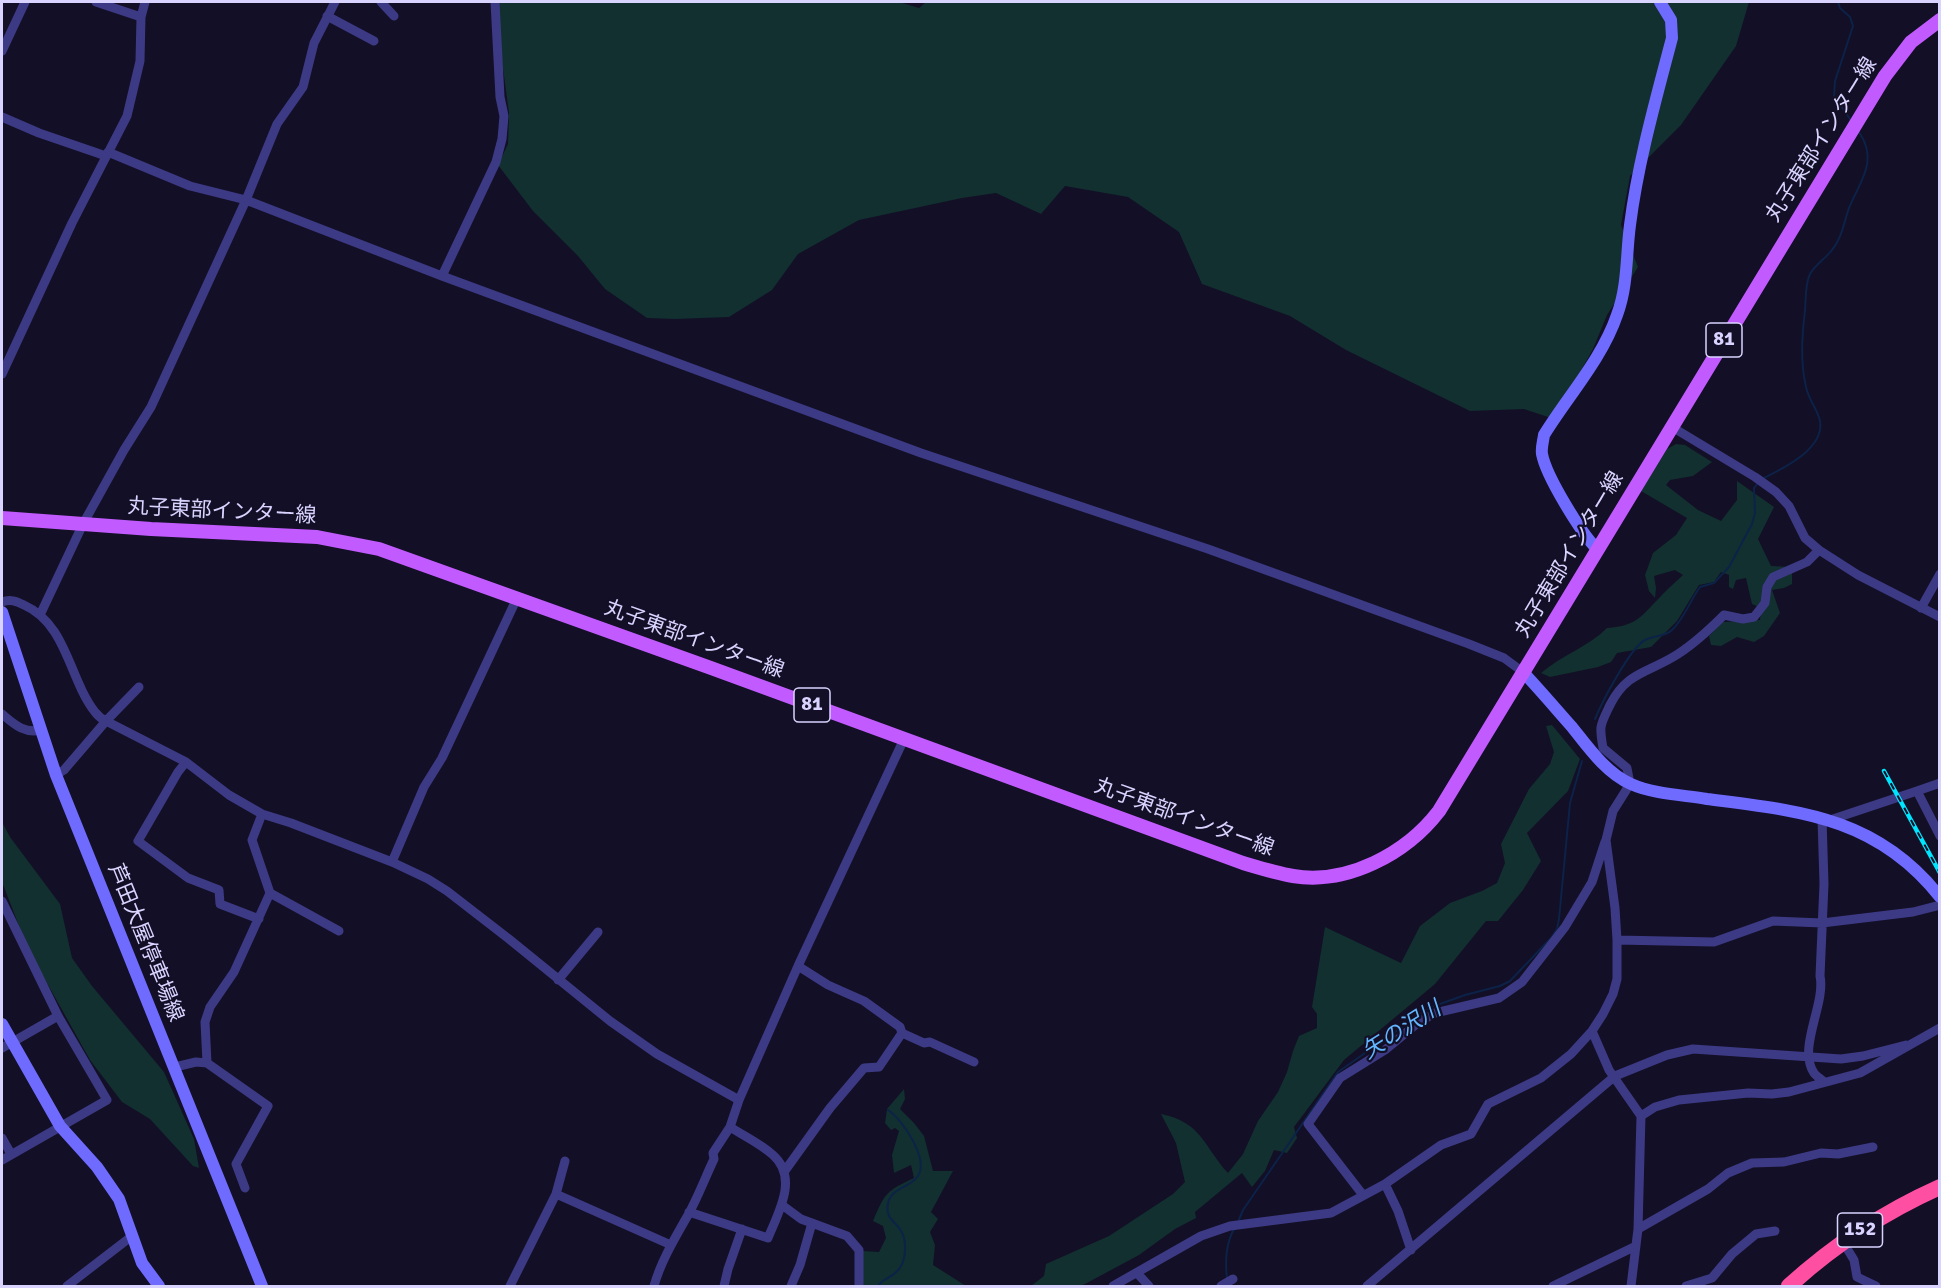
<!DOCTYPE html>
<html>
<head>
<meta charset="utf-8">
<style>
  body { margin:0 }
  #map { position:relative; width:1941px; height:1288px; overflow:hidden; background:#130f26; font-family:Signika,sans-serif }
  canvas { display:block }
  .frame { position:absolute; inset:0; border:3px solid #d9d4ff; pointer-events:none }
</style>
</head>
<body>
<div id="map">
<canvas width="1941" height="1288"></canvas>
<div class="frame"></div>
</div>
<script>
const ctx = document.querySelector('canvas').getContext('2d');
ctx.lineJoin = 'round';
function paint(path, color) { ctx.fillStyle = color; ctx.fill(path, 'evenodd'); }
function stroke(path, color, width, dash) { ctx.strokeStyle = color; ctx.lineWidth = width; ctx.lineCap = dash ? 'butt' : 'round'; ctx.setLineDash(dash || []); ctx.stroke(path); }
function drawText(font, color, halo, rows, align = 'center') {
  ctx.font = font + ' Signika,"Noto Sans JP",sans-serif'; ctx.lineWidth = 4.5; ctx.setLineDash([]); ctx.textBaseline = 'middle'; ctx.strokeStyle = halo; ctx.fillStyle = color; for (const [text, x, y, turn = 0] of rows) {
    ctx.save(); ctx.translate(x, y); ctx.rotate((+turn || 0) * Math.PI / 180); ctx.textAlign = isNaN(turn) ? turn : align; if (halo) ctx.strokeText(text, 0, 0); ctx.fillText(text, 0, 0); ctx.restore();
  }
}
paint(new Path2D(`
  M498 2H899L919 8 926 2H1749L1736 46 1681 125 1630 176 1621 225 1638 267 1607 315 1593 349 1554 419 1524 409 1470 411 1346 350 1290 316 1202 284 1179 232 1128 197 1065 186 1041 214 996 193 962 198 859 220 798 254 772 290 729 317 675 319 647 318 605 289 578 256 533 211 498 165 508 144 509 113 498 31Z
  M1676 444 1685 445 1712 462 1693 476 1670 480 1666 485 1698 510 1721 521 1737 500V481L1774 507 1758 539 1771 566 1792 567V584L1784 588 1772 590 1780 613 1764 636 1754 642 1737 637 1721 646 1711 645 1709 636 1723 622 1760 620 1761 608 1752 604 1746 578 1736 580 1733 589 1729 587V575L1721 572 1714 582 1699 585 1677 621 1651 647 1617 653 1611 662 1598 667 1550 677 1541 673C1562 655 1588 647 1607 628 1638 626 1642 615 1662 595 1668 588 1676 582 1683 575L1675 570 1654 576 1656 588 1655 598 1649 591 1645 575 1653 553 1676 535 1687 518 1641 491 1667 449Z
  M1552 725 1580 759 1568 791 1527 833 1541 861 1523 890 1498 921H1486L1435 984 1344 1060 1294 1127 1297 1138 1287 1153 1274 1150 1265 1171 1252 1187 1242 1173 1195 1212 1196 1218 1175 1229 1139 1255 1085 1284 1080 1286H1031L1044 1276 1046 1264 1109 1236 1173 1194 1185 1182 1176 1143 1161 1114C1202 1122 1204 1147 1228 1173L1243 1154 1258 1121 1278 1092 1287 1072 1293 1051 1299 1036 1317 1028V1014L1312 1007 1325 927 1401 963 1420 926 1450 903 1482 891 1497 883 1505 863 1501 844 1529 789 1550 764 1554 752 1546 726Z
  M2 822 10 837 60 904 72 958 92 986 164 1072 194 1139 199 1168 193 1166 150 1119 122 1102 90 1060 28 949 2 882Z
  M904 1089 905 1099 900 1109 914 1123 924 1136 933 1171H953L931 1212 938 1219 930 1232 935 1245 933 1265 966 1286H863V1251L879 1252 886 1238 883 1226 873 1221C885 1193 886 1191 914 1178L911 1165 894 1173 892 1155 899 1131 895 1128 891 1130 885 1123 887 1109Z`), '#12302f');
stroke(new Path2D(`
  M1838 2 1840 8 1850 17 1853 26 1835 81 1834 96 1852 122
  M1762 479C1782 469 1825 449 1820 421 1818 410 1809 401 1806 387 1800 361 1802 337 1805 310 1806 299 1805 284 1810 274 1816 264 1825 259 1832 250 1842 238 1844 222 1849 208 1860 181 1879 161 1859 132
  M1595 719C1602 702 1630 648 1645 640 1654 635 1665 637 1672 630 1684 619 1690 601 1700 587L1714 583 1729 567 1752 524 1755 513 1754 488 1758 483
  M1238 1222 1243 1210 1338 1072 1429 1008 1465 995 1500 986 1510 981 1551 938 1557 929 1559 919 1570 803 1582 761
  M1227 1279C1225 1262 1225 1245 1234 1229
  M878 1286C884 1277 896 1277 901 1266 906 1257 907 1240 901 1231 896 1221 885 1220 888 1203 892 1187 910 1188 918 1176 929 1159 903 1120 888 1110`), '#0c2248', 2);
stroke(new Path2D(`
  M96 2 141 17
  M381 2 394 16
  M327 16 374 41
  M2 51 25 2
  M2 117 39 133 106 156
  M108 152 190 186 246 200 442 276 921 453 1208 549 1469 644 1504 658 1523 672
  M442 276 496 162 502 139 504 116 500 97 495 2
  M2 374 72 223 127 116 140 61 141 17 145 2
  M1672 427 1755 477 1776 492 1789 506 1805 538 1819 550
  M2 602C10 599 16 601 24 605 67 624 69 679 95 712 98 716 102 719 106 721L186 762 229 795 262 814 291 823 392 862 428 879 447 891 509 939 610 1021 657 1054 739 1100
  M1921 608 1940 574
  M40 615 83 524 124 450 151 407 246 200 277 124 303 87 314 43 335 2
  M2 714C14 724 24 734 41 730
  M186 762 178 772 138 841 188 878 219 890 220 904 259 919
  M56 775 64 770 106 721 139 687
  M1940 783 1917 791 1940 836
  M262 814 252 840 270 893
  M1822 818 1824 884 1820 976C1826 1004 1797 1048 1814 1073 1816 1076 1821 1079 1824 1082
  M1830 820 1917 791
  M392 862 424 787 442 758 517 598
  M2 901 58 1016 2 1048
  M1617 940 1714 942 1773 921 1822 923 1913 912 1940 905
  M798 966 828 985 864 1001 900 1027 902 1033 924 1043 930 1042 974 1062
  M558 980 598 932
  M1592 1031 1609 1070 1641 1116 1638 1229 1631 1286
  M207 1063 205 1022 210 1007 234 972 270 893 339 931
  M175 1067 196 1062 207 1063 268 1106 236 1164 245 1188
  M1641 1116 1655 1107 1679 1100 1748 1093 1772 1094 1789 1092 1860 1073 1940 1028
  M2 1138 11 1154
  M2 1160 107 1100 58 1016
  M784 1172 830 1108 864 1068 879 1067 902 1033
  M1385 1184 1398 1211 1411 1250
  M556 1194 671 1245
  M1363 1195 1308 1124 1340 1078 1385 1050 1419 1022 1435 1013 1499 998 1522 982 1565 927 1592 882 1605 842
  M782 1205 801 1219 847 1236 859 1250V1286
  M689 1212 768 1238C778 1213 799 1178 773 1155 761 1144 744 1136 730 1127
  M1638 1229 1708 1189 1728 1173 1752 1163 1784 1162 1821 1153 1838 1154 1873 1147
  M1843 1242 1854 1260 1857 1277 1876 1286
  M1137 1273 1149 1286
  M67 1286 132 1236
  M510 1286 556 1194 565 1161
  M654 1286C661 1261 675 1238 688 1215 698 1197 705 1178 714 1159L713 1153 730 1127 739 1100 798 966 904 739
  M724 1286 728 1269 742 1229
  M791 1286 800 1265 812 1223
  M1113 1286 1201 1236 1230 1226 1331 1213 1385 1184 1441 1145 1471 1134 1488 1104 1541 1078 1571 1054 1592 1031 1603 1014 1613 994 1617 979V940L1615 908 1606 840 1613 811 1630 784 1627 768 1603 748C1599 725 1600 726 1610 705 1627 671 1649 673 1678 654 1695 643 1710 629 1724 615L1743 619 1754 617 1765 603 1767 587 1773 577 1807 562 1819 550 1858 575 1940 617
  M1221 1286 1233 1279
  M1367 1286 1615 1076 1667 1055 1693 1049 1841 1059 1863 1056 1906 1045
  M1553 1286 1636 1246
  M1686 1286 1712 1278 1732 1254 1756 1234 1775 1231`), '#3d3a85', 9);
stroke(new Path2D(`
  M1597 549C1581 533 1546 476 1542 454 1541 448 1543 442 1544 435 1568 396 1602 359 1617 315 1628 286 1626 255 1630 225 1638 162 1656 99 1672 38L1671 20 1660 2
  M2 612 56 775 262 1286
  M1523 672C1540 690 1556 709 1572 727 1588 747 1606 773 1631 784 1653 794 1683 795 1707 799 1800 811 1877 817 1940 897
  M2 1024 60 1126 97 1167 119 1199 142 1263 159 1286`), '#6f6bff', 12);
stroke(new Path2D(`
  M2 518 151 529 317 537 379 549 711 668 1243 863C1260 868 1276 873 1293 876 1347 885 1406 854 1439 811L1885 76 1911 42 1940 20`), '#c25bff', 14);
stroke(new Path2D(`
  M1789 1286C1834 1245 1884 1212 1940 1187`), '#ff4fa3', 16);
const rail = new Path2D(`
  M1884 771 1940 873`);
stroke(rail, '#00e5ff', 4.5);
stroke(rail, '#130f26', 2, [7]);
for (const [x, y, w] of [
  [1724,340,36],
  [812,705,36],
  [1860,1230,45]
]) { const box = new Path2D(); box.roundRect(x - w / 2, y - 17, w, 34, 4.5); ctx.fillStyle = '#130f26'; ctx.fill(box); stroke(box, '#d9d4ff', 1.5); }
drawText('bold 20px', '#d9d4ff', null, [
  ["81",1724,340],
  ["81",812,705],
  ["152",1860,1230]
]);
drawText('21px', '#d9d4ff', '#130f26', [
  ["丸子東部インター線",1822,140,-58],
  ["丸子東部インター線",222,512,3],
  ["丸子東部インター線",1570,555,-59],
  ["丸子東部インター線",694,640,20],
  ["丸子東部インター線",1184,818,20],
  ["芦田大屋停車場線",145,943,68]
]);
drawText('italic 22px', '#62b6ff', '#130f26', [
  ["矢の沢川",1402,1031,-32]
]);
</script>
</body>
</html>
